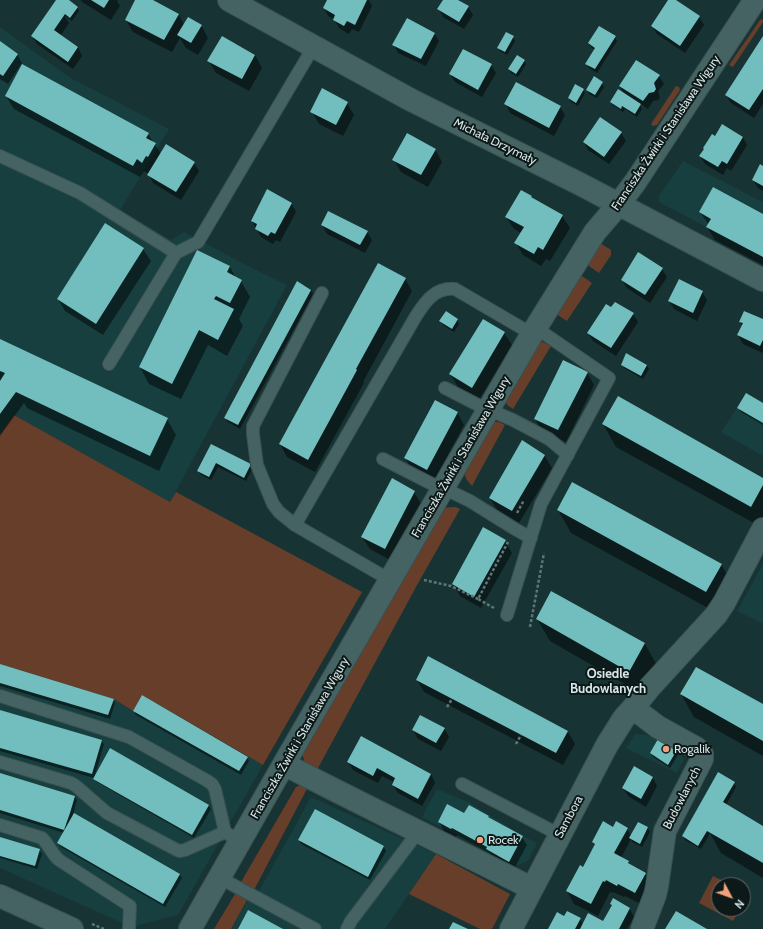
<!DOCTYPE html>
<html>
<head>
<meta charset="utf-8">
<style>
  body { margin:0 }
  #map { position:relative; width:763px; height:929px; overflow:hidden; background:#173333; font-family:Cabin,sans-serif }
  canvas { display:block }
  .north { position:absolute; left:711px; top:877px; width:40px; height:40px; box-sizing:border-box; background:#0d1818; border:1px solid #5e6b6b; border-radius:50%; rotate:131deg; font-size:11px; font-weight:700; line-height:16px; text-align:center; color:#d7e7e7 }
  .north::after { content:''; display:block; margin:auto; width:14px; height:18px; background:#f1a17c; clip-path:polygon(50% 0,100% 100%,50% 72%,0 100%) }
</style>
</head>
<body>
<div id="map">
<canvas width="763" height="929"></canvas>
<div class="north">N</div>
</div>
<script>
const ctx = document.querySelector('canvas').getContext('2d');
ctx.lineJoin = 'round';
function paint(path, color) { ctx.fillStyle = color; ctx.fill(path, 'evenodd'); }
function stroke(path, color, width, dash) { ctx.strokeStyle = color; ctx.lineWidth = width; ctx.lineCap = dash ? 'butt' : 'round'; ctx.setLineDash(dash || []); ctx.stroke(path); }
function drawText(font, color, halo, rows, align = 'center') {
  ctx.font = font + ' Cabin,sans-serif'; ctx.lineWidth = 4; ctx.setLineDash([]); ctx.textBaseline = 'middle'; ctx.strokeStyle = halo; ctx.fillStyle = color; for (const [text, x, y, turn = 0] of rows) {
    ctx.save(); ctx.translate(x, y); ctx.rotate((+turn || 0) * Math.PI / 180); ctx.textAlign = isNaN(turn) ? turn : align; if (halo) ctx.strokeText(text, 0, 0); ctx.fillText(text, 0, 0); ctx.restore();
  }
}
paint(new Path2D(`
  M0 27 69 77 169 129 120 210 171 240 184 232 252 268 287 285 170 502 14 415 0 434Z
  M683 161 763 202V257L659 202V196Z
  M746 393 763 402V456L721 432 737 408Z
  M763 564V624L737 611Z
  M0 664 114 699 132 711 142 695 263 765 178 915 131 927 0 868Z
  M635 734 657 736 679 750 684 759 677 773 626 748Z
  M437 789 470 803 523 836 537 843 528 861 516 866 422 817Z
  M311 797 436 854 385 929H231L248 900 253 902Z`), '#183f3f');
paint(new Path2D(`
  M761 19 763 20V22L733 67 729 65 760 20Z
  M676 86 679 87 680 90 657 125 653 126 651 124Z
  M600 243 611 250V255L599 273 589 266 588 263Z
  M582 276 592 283 567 321 556 314 578 278Z
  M541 341 551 346 513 409 507 405 505 399Z
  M14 415 170 502 176 492 362 592 263 765 142 695 133 711 114 699 0 664V434Z
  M492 422H499L505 425 472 486C468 482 465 478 464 472Z
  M452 507H456L460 509 416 587 317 770 305 763 302 754 444 508Z
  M305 784 309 785 254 890 242 884 241 882 296 787 300 785Z
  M436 854 510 894 492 929H480L409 894Z
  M713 876 731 885H719V909H740L733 921 699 903Z
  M235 894H237L247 900 231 929H214Z`), '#673e2a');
paint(new Path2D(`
  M57 0H67L77 7 79 11 72 21 64 15 69 23 61 35 78 47 82 56 73 69 37 44 32 36Z
  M81 0H118L117 1 120 6 111 20 82 2Z
  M137 0H151L179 15 184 25H201L208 38 198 55 186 48 180 38 172 52 133 32 126 20Z
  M328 0H369L372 6 359 32 352 29 349 34 339 28 334 19 328 16 324 8Z
  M444 0H456L468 7 473 15 464 29 443 17 439 9Z
  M669 0H674L699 17 704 25 685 53 657 34 652 26Z
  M434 33 439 41 426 66 398 53 394 45Z
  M513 37 515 41 507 55 500 51 498 48Z
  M615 37 617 41 597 73 589 68 587 64 595 50 591 47 589 44Z
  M763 38V104L754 118 731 103 726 95Z
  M0 42 17 54 22 63 8 84 0 79Z
  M255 55 262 68 249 91 216 73 209 61Z
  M524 60 526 64 518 77 511 73 509 69Z
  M491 65 496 73 482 97 455 82 450 74Z
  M659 76 664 84 658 91 660 98 658 100 653 101 648 109 639 103 642 109 637 117 625 109 623 112 613 105 611 102 625 95 620 86Z
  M602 83 604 87 597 98 589 94 587 90Z
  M583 90 585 93 578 106 571 102 569 98Z
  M6 96 148 134 161 154 194 163 199 171 181 200 153 183 149 175V174L144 171 140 177 14 109Z
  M347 103 354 115 343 136 319 124 312 112Z
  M506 104 560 107 565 115 554 136 510 113Z
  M621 133 626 141 609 164 588 150 584 142Z
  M715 137H743L747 145 731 171 727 168 723 175 705 164 700 156Z
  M435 149 442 162 428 187 401 172 394 160Z
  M763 167V191L758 188 753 180Z
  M268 191 292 204 296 212 280 242 276 240 273 244 261 237 252 221Z
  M700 212 763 215V265L715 240 707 227 709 225Z
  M562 216 570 228 550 261 546 259 541 266 523 255 516 243 521 233 514 229 506 217Z
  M106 224 143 249 151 261 103 335 65 311 58 299Z
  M322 225 367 232 372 240 365 253 327 234Z
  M198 251 230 267 236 278 241 281 250 297 239 319 243 326 227 356 208 345 181 399 149 384 140 367Z
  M662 269 667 277 650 303 627 288 622 280Z
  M405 279 412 291 363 382 364 383 315 472 287 457 280 444Z
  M311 290 313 294 240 429 228 422 225 418Z
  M702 292 707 300 697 321 674 309 669 301Z
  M612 309 633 314 638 322 616 356 593 341 588 333Z
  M457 320 459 324 454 332 443 325 441 321Z
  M763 321V353L743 344 738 335 742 326 740 322Z
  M504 333 512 345 479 400 458 387 450 374Z
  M0 340 167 419 176 435 159 471 27 408 24 403 0 436Z
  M622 365H647L649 369 643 379 624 368Z
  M587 373 594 385 566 442 542 431 535 419Z
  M763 404V425L741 412 738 408Z
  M457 412 464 425 434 481 412 470 405 457Z
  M603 424 763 479V528L616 447Z
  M212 446 250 465 252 469 246 481 218 467 211 480 201 475 198 471Z
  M544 455 552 468 519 523 497 510 490 498Z
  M414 492 421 504 392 561 370 549 362 537Z
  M558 510 721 564 734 587 719 614 571 533Z
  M505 541 512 553 481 608 460 596 453 584Z
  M551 592 645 644 658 667 642 694 550 641 537 619Z
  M429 658 568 732 575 744 563 765 424 692 417 680Z
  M0 666 113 699 115 703 110 719 0 686Z
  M681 694 763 706V756L694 717Z
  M0 711 101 741 104 744 94 778 0 751Z
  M134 711 247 757 249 761 241 775 136 715Z
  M444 728 449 737 441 751 418 739 413 730Z
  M111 749 209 806 211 809 194 838 97 782 94 779Z
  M676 751 678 755 670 768 653 757 651 753Z
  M348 762 431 774 435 783 422 806 398 793 393 785 394 782 382 776 378 783 353 770Z
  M634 768 653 778 657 786 646 807 628 796 623 788Z
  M0 774 74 796 77 800 72 818 180 875 182 878 165 907 61 847 58 843 64 833 0 813Z
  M734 783 736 787 726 805 763 827V878L721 853 710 833 701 849 685 840 683 836Z
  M315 811 384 847 386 851 370 880 301 844 299 840Z
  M465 815 488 816 490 819 522 837 527 845 514 869 492 857 490 853 457 835 456 837 444 831 439 822Z
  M638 823 648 828 650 832 642 847 632 842 631 839 621 858 628 862 631 866 645 874 652 886 643 905 625 896 624 897 613 892 612 893 610 892 598 916 574 904 567 891 584 869 595 846 593 842 613 828H627L631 836Z
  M0 838 39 850 42 854 37 869 0 858Z
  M611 904 629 908 634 917 627 929H549L565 917 580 919 583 925 604 922 612 906Z`), '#0007');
paint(new Path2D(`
  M56 0H69L78 7 70 18 65 14 54 30 78 47 68 62 31 36Z
  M91 0H109L104 8Z
  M135 0H153L179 14 164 40 125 20Z
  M327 0H367L355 25 347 21 344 26 333 20 335 15 323 8Z
  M443 0H458L469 6 459 22 437 9Z
  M668 0H676L700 16 680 46 651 26Z
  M188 17 202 25 191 43 177 35Z
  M407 18 435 33 421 59 392 45Z
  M599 26 616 36 595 69 585 64 595 48 588 43Z
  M506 32 514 36 505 52 497 48Z
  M222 36 255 55 242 79 207 61Z
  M763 36V89L749 110 725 95Z
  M0 41 18 54 3 76 0 74Z
  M463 49 492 64 478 90 449 74Z
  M517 55 525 60 516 74 508 69Z
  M636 60 660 75 654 83 656 89 654 92 649 93 643 101 619 86Z
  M22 64 149 133 146 138 156 143 148 157 146 156 142 163 137 159 133 166 5 96Z
  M594 76 603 82 595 95 586 90Z
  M516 82 561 106 549 128 504 104Z
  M575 84 584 89 576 103 568 98Z
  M322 88 348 102 336 125 310 112Z
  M618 89 641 104 635 114 622 106 621 109 610 102Z
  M600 117 622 132 604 157 583 142Z
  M722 124 743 137 727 164 722 161 718 167 699 156 704 149 703 148 712 134 715 136Z
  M407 133 436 149 421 175 392 160Z
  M166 144 195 162 176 192 147 175Z
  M760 164 763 166V186L752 180Z
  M713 187 763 214V257L706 227 711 219 699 212Z
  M267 189 292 203 275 234 271 232 268 236 255 229 257 224 251 221Z
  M521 190 532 196 531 197 563 215 543 250 538 247 534 254 514 243 524 227 505 217Z
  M328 211 368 231 360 245 321 225Z
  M105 223 144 248 96 324 57 299Z
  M197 250 230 266 227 272 242 280 230 303 216 296 214 299 234 309 218 340 199 330 172 384 139 367Z
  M638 252 663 268 645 295 621 280Z
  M378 263 406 278 356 369 357 370 308 460 279 444Z
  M679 279 703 291 693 313 668 301Z
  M297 281 311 290 238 425 224 418Z
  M615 302 634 313 611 348 587 333 606 304 611 307Z
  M446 311 458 319 452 329 439 321Z
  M744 311 763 319V340L760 346 737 335 743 323 739 322Z
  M483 319 505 332 472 388 449 374Z
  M0 339 168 418 150 456 16 392 0 414V381L5 373 0 371Z
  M626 353 647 365 641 376 621 365Z
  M563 360 588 372 558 430 534 419Z
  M746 393 763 403V423L737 408Z
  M618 396 763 478V485L751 507 602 424Z
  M435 400 458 412 427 470 404 458Z
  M522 440 545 455 512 511 489 498Z
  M211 444 251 464 244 478 216 463 209 477 197 471Z
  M392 478 415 491 385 549 361 537Z
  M572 482 722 564 706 592 557 510Z
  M483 527 506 540 474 597 452 584Z
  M551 591 645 643 629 672 536 619Z
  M428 656 568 731 556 753 416 680Z
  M0 664 114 699 108 715 0 683Z
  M696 667 763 704V741L680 694Z
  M142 695 248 757 239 771 133 711Z
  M0 710 102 740 92 774 0 748Z
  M420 715 445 728 436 743 412 730Z
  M361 736 431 774 418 799 392 785 395 778 377 768 373 776 347 762Z
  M658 739 677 750 668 765 650 753Z
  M110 748 209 805 192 835 93 779Z
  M634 766 653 777 641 799 622 788Z
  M718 772 735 782 723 802 763 826V863L707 831 698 846 682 836Z
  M0 773 75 796 70 813 64 830 0 810Z
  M447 804 464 813 469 805 489 816 488 817 523 836 509 862 486 849 487 847 452 828 451 829 438 822Z
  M315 809 384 846 368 877 298 840Z
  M74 813 180 874 163 904 57 843Z
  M603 821 613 827 616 821 628 828 614 853 629 861 628 863 646 873 635 893 618 884 617 886 606 880 605 882 603 881 591 904 566 891 580 865 583 867 595 844 592 842Z
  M638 822 648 827 640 844 629 838Z
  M0 837 40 849 35 866 0 856Z
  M613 898 630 908 619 929H580L588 913 603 921 612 905 610 904Z
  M248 910 283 929H238Z
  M567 911 581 918 575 929H548L557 912 564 916Z
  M676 911 707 929H665Z
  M453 922 468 929H449Z`), '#72bdbd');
const service = new Path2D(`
  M0 156 80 193 176 253
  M109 364 176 253 198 242 314 46
  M445 388 478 405 513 420 549 439 568 455
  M383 459 432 484 443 488 470 501 515 529 531 538
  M295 525 279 512 273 504 257 465 253 434V426L322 293
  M390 580 295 525 416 316C425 302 435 287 455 289L532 334
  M507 615 541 504 609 378 536 328
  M0 696 129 737 206 780 212 784 215 789 225 832
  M0 762 71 783 76 786 107 813 177 850 180 851 185 850 225 832 231 836
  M462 784 560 835
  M0 825 42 838C49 845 52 854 59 860L130 906 129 929
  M220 878 315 929
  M347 929 351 921 418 832`);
const minor = new Path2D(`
  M229 0 411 100 580 184 763 280
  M284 764C366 807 449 846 531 888
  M190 929 284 764 532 334 595 232 619 204 636 181 755 0
  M511 929 607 745 624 718 633 708
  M642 929 655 895 657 886 665 831 702 759V754L696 748 658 727 633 708 650 687 716 615 724 603 763 529`);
const tertiary = new Path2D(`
  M0 896 72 929`);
stroke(service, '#385050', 14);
stroke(minor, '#385050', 24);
stroke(tertiary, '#385050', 24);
stroke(new Path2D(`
  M517 513 524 500
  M424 580 451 586 478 599
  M494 608 478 599 508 542
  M530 627 544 553
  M447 707 452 699
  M516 744 521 735
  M92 924 104 929`), '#5e7676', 2.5, [3, 2]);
stroke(service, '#466363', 12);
stroke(minor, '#466363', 22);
stroke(tertiary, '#466363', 22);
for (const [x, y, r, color] of [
  [666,749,4,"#f1a17c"],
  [480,840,4,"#f1a17c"]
]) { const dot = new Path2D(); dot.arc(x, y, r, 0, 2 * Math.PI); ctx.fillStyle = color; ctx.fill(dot); stroke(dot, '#0d1818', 1.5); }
drawText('12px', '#d7e7e7', '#0d1818', [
  ["Franciszka Żwirki i Stanisława Wigury",666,133,-56],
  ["Michała Drzymały",495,142,26],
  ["Franciszka Żwirki i Stanisława Wigury",461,457,-60],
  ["Franciszka Żwirki i Stanisława Wigury",300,738,-60],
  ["Budowlanych",682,798,-63],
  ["Sambora",569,817,-62]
]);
drawText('12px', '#d7e7e7', '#0d1818', [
  ["Rogalik",674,749],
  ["Rocek",488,840]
], 'left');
drawText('bold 13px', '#d7e7e7', '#0d1818', [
  ["Osiedle",608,674],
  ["Budowlanych",608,689]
]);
</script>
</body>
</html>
